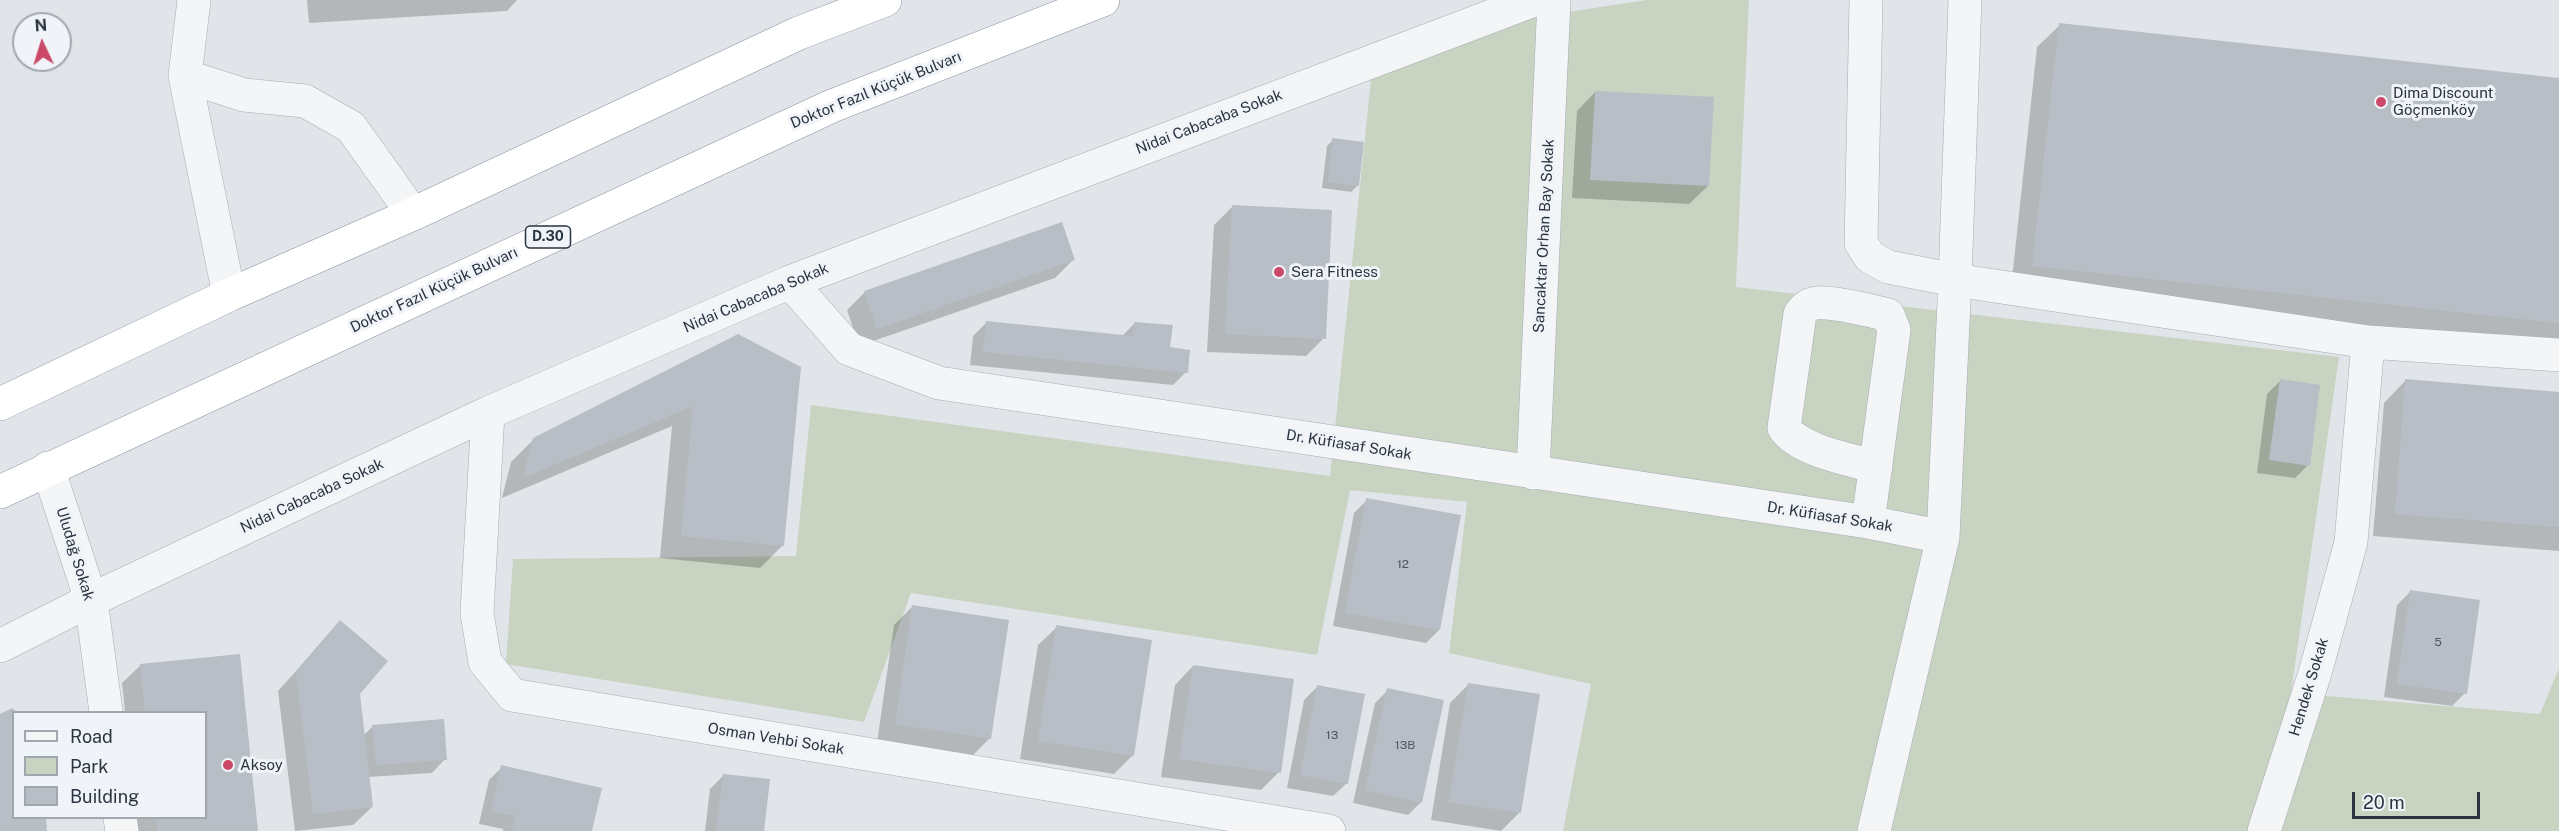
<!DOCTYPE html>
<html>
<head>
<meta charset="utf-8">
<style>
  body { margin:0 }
  #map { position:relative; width:2559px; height:831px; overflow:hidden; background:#e1e5e9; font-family:"Public Sans",sans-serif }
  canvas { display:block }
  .legend { position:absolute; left:12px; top:711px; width:195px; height:108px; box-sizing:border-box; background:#f0f3f7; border:2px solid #a0a7ae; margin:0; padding:8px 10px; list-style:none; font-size:18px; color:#293440 }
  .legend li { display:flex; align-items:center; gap:12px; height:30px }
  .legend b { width:30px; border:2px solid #a0a7ae }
  .north { position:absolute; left:12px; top:12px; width:60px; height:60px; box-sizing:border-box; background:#f0f3f7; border:2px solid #a0a7ae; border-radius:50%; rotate:356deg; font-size:16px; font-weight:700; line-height:24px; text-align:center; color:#293440 }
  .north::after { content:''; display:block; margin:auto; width:21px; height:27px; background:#cb4968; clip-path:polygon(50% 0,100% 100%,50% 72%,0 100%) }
  .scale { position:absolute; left:2352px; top:792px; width:128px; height:27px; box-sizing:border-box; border:3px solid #293440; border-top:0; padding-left:8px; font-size:18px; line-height:21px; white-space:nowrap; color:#293440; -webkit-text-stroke:4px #f0f3f7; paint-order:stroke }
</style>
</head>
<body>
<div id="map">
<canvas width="2559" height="831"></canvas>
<ul class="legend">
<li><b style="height:8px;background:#f3f5f7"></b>Road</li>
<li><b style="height:16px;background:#c8d3c2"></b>Park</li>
<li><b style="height:16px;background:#b8bec6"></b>Building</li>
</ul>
<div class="north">N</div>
<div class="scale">20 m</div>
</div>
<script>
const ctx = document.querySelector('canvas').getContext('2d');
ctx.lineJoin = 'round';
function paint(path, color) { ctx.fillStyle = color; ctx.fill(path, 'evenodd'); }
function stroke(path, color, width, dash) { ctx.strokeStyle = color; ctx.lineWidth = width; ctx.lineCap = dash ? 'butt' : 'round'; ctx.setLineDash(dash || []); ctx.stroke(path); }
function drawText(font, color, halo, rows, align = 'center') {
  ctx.font = font + ' "Public Sans",sans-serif'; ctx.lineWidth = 6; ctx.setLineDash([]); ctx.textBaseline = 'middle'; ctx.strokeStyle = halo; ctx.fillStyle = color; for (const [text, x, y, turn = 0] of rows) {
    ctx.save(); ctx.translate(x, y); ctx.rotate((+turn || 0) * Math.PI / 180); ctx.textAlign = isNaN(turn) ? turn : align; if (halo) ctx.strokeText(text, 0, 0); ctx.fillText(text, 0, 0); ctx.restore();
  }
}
paint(new Path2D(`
  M1647 0H1749L1736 287 2339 357 2291 693 2540 714 2559 668V831H1563L1591 684 1449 653 1467 502 1350 490 1317 655 911 593 864 722 506 664 513 559 796 556 811 405 1330 476 1375 41Z`), '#c8d3c2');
paint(new Path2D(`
  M307 0H517L507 11 309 23Z
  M2060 25 2559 79V348L2011 288 2037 47Z
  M1595 92 1708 186 1689 204 1572 198 1577 111Z
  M1333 140 1358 185 1351 192 1322 188 1327 146Z
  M1232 207 1324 338 1306 356 1207 352 1214 225Z
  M1074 259 1055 278 859 346 847 310 865 292Z
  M986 323 1122 336 1135 323 1168 349 1186 372 1173 385 970 365 973 336Z
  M738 336 782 546 760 568 660 558 672 426 502 498 511 462 534 439Z
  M2406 380 2559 393V551L2373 536 2384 403Z
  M2280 381 2308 465 2295 478 2257 473 2267 394Z
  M1367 500 1439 630 1426 643 1333 626 1354 513Z
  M2410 592 2465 693 2452 706 2384 697 2397 605Z
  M912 607 990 738 971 757 877 742 894 625Z
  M340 622 363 736 373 726 445 759 432 773 368 777 372 807 353 825 295 831 278 691Z
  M1057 627 1133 755 1114 774 1020 759 1038 645Z
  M239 655 257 831H137L136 818H206V712H125L122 683 141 665Z
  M1193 666 1279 772 1261 790 1161 777 1175 685Z
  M1468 685 1519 813 1501 831 1431 820 1450 703Z
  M1317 687 1347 783 1333 796 1287 788 1304 700Z
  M1388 690 1421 802 1408 815 1353 803 1375 703Z
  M502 767 591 831H503V829L479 824 489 780Z
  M723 776 762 831H705L710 789Z`), '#0003');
paint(new Path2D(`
  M2059 23 2559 78V323L2032 266Z
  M1595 91 1714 97 1709 186 1590 180Z
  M1332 138 1364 142 1359 186 1328 182Z
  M1232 205 1332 210 1326 339 1225 334Z
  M1062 222 1075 260 877 329 864 291Z
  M986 321 1133 336 1134 322 1173 325 1170 347 1190 350 1188 373 983 352Z
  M738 334 801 367 784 546 681 536 693 406 523 478 533 438Z
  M2280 379 2320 385 2310 466 2269 460Z
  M2405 379 2559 392V527L2395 514Z
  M1366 498 1461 515 1440 630 1345 613Z
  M2410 590 2480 600 2467 694 2397 684Z
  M912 605 1009 620 991 739 895 724Z
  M340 620 388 661 360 694 373 807 313 814 296 671Z
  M1056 625 1152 640 1134 756 1038 741Z
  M240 654 258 831H157L156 818H206V712H145L140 664Z
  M1193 665 1294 679 1281 773 1179 759Z
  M1468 683 1540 694 1521 813 1449 802Z
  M1317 685 1365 694 1348 784 1300 775Z
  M1387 688 1444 700 1422 803 1365 790Z
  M12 708 17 712H14V818H46L47 831H0V714Z
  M444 719 447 760 376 765 372 725Z
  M501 765 602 788 592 831H512L515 816 491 811Z
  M723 774 770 779 764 831H716Z`), '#b8bec6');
const minor = new Path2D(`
  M194 0 185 76 229 295
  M1866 0 1861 243 1870 257 1888 267 1955 280 2368 342 2559 355
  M185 76 244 95 305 101 351 127 413 214
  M790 282 849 349 939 383 1868 522 1943 537
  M488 413 477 613 485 662 512 695 1329 831
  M48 468 91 600 106 712
  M1533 473 1554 0
  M1868 522 1894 330 1888 315C1873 311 1831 301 1816 303 1808 304 1804 308 1800 314L1784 428C1800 451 1849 459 1876 467
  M0 646 91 600 488 413 790 282 1534 0
  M120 818 122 831
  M1874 831 1943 537 1955 280 1965 0
  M2264 831 2315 673 2351 542 2368 342`);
const highway = new Path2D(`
  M0 404 229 295 413 214 799 33 885 0
  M0 492 832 106 1103 0`);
stroke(minor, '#a6acb3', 34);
stroke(highway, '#88949f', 34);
stroke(minor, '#f3f5f7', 33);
stroke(highway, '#fff', 33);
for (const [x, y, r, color] of [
  [2381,102,6,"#cb4968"],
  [1279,272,6,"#cb4968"],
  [228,765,6,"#cb4968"]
]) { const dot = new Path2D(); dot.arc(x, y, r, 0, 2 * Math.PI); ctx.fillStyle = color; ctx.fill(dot); stroke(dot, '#f0f3f7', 2); }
drawText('12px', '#4d5662', null, [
  ["12",1403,564],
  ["5",2438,642],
  ["13",1332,735],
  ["13B",1405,745]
]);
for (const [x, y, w] of [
  [548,237,45]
]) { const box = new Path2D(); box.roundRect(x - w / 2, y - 11, w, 22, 4.5); ctx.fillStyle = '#f0f3f7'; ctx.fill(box); stroke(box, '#293440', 1.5); }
drawText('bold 14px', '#293440', null, [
  ["D.30",548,237]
]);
drawText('15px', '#293440', '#f0f3f7', [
  ["Doktor Fazıl Küçük Bulvarı",876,90,-22],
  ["Nidai Cabacaba Sokak",1209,122,-21],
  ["Sancaktar Orhan Bay Sokak",1544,236,-87],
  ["Doktor Fazıl Küçük Bulvarı",434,290,-25],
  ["Nidai Cabacaba Sokak",756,298,-23],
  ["Dr. Küfiasaf Sokak",1349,445,9],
  ["Nidai Cabacaba Sokak",312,496,-25],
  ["Dr. Küfiasaf Sokak",1830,517,9],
  ["Uludağ Sokak",75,554,73],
  ["Hendek Sokak",2309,687,-73],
  ["Osman Vehbi Sokak",776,739,9]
]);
drawText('15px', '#293440', '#f0f3f7', [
  ["Dima Discount",2393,93],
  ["Göçmenköy",2393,110],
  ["Sera Fitness",1291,272],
  ["Aksoy",240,765]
], 'left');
</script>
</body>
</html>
